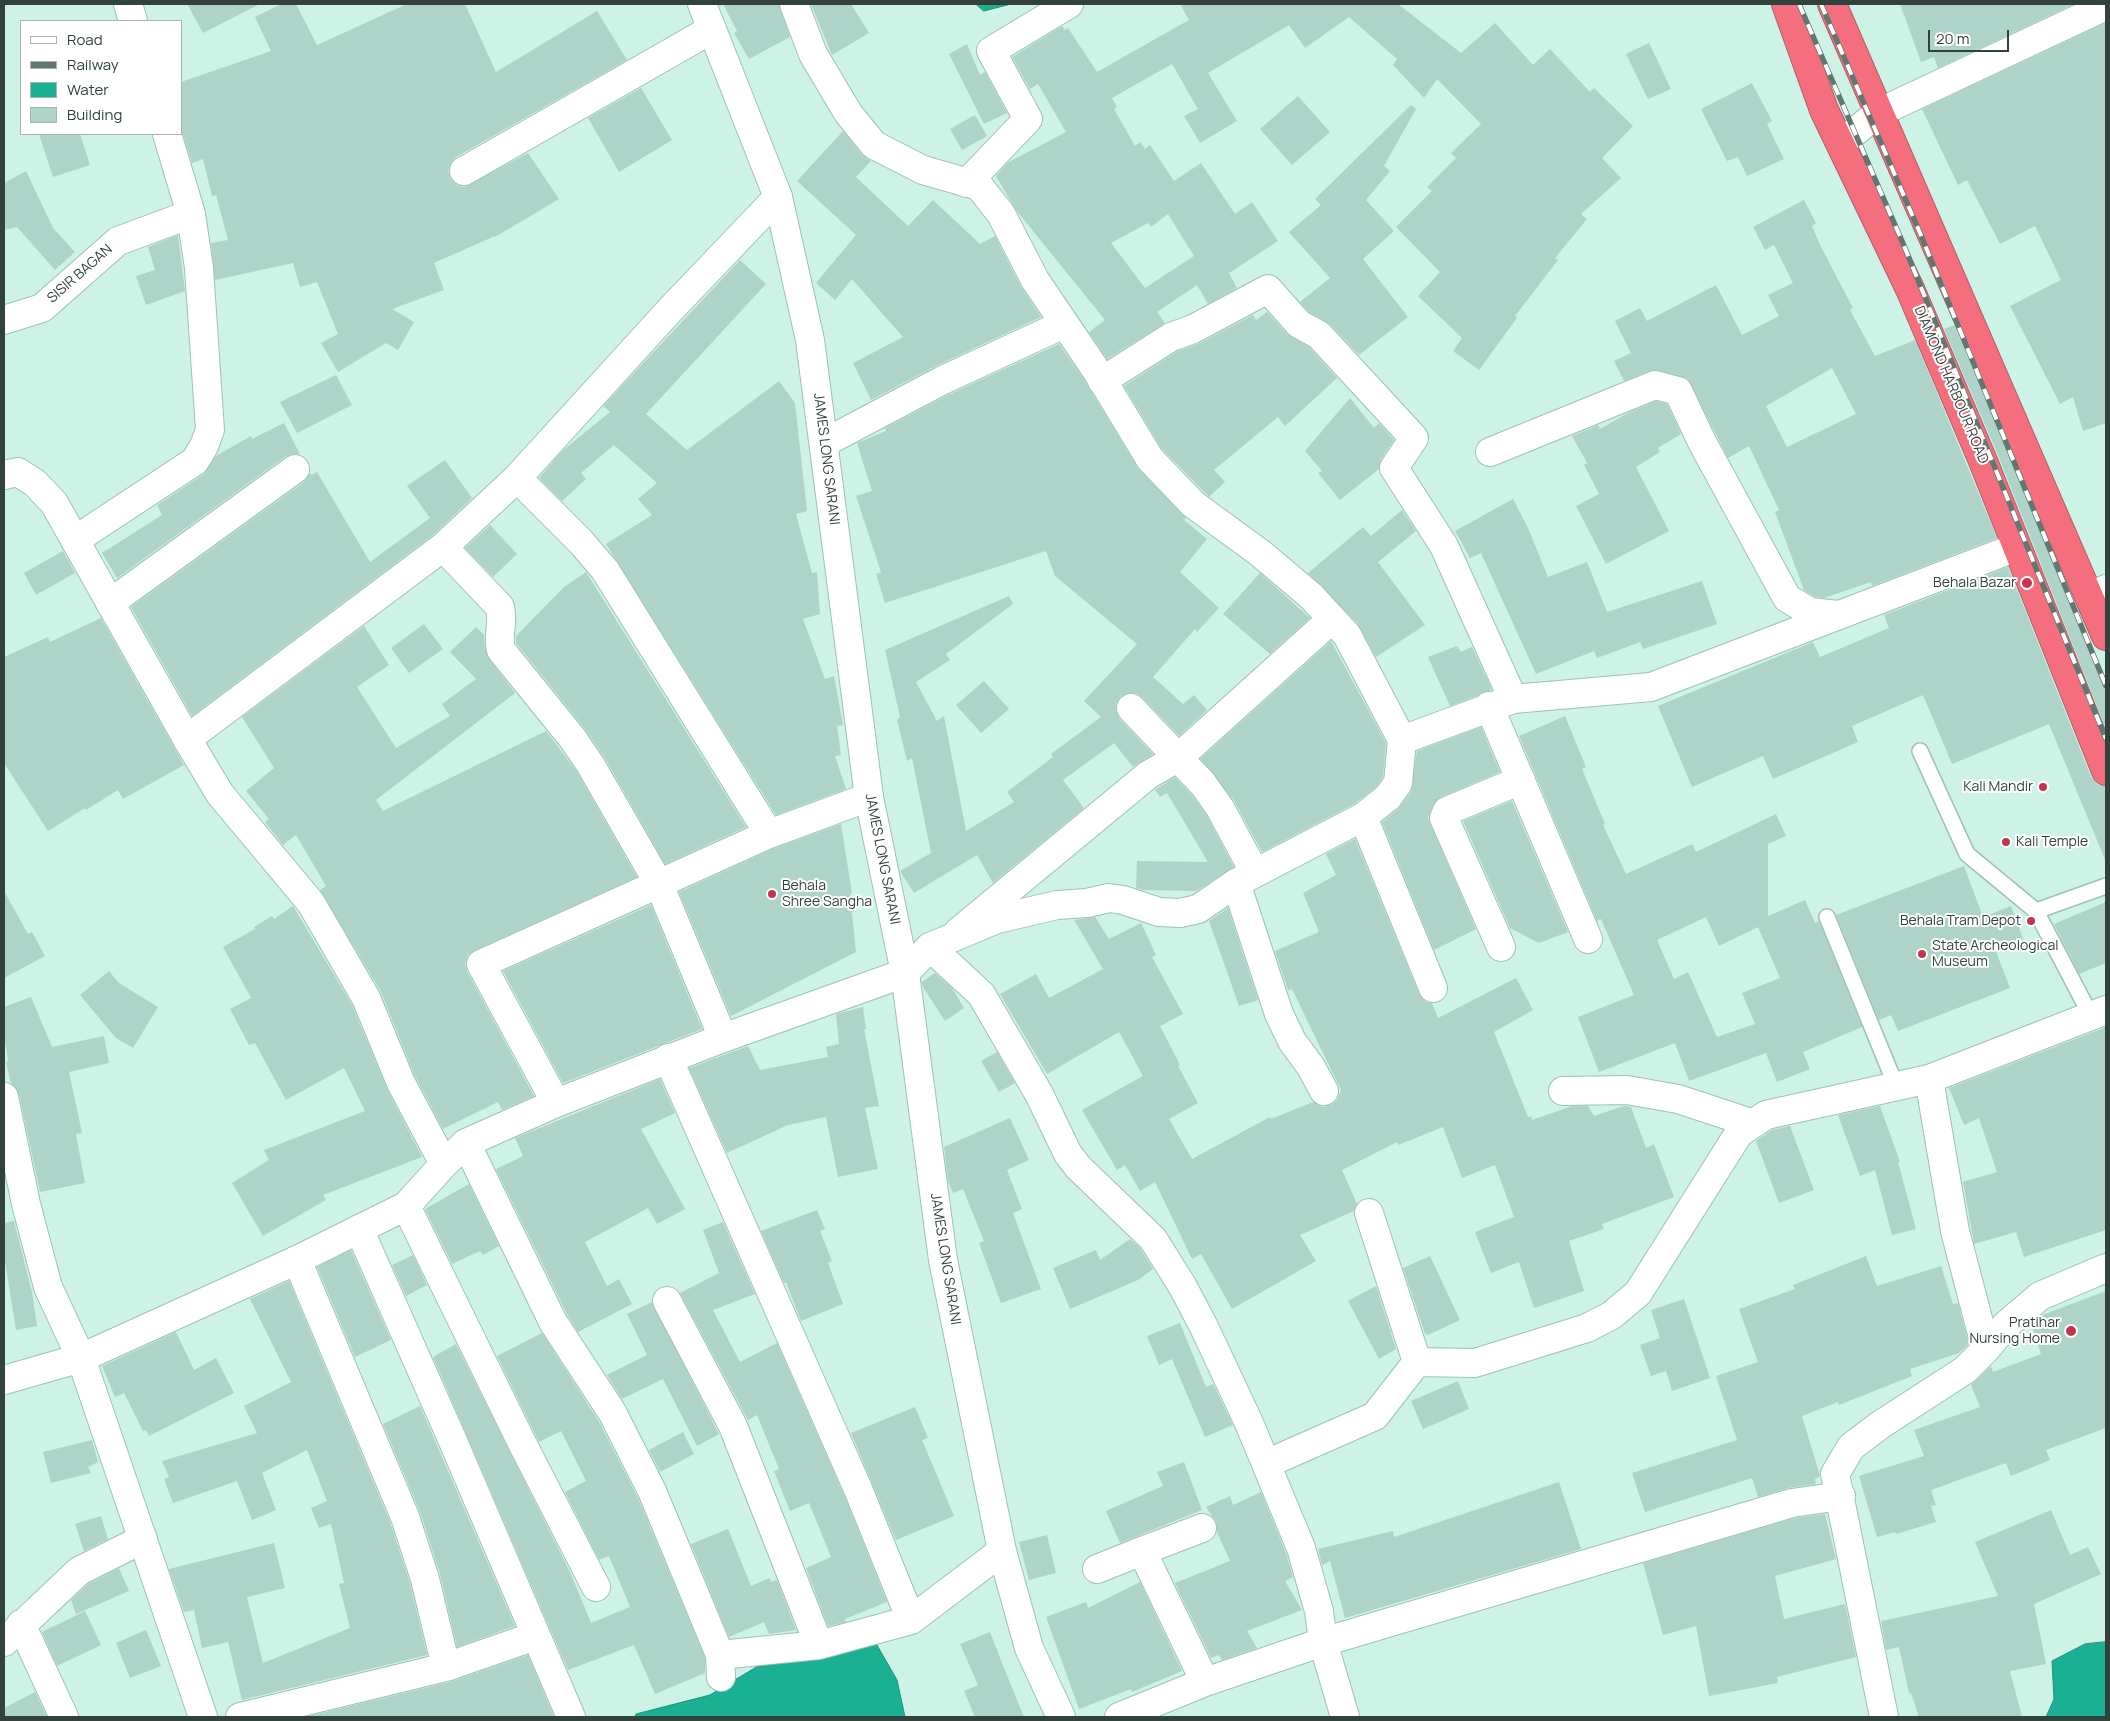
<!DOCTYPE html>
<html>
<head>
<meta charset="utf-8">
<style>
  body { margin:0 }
  #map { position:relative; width:2110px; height:1721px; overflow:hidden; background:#cdf3e7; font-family:Manrope,sans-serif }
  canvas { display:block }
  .frame { position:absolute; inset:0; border:5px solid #31413c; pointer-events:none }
  .legend { position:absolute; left:20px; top:20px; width:162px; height:115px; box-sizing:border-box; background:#fff; border:1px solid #adb3b1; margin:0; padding:6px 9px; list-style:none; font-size:15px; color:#31413c }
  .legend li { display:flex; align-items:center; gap:10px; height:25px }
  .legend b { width:25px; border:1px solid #adb3b1 }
  .scale { position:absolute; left:1928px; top:30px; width:81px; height:22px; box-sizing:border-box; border:2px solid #31413c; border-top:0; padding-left:6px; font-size:15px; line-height:18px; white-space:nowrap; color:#31413c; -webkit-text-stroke:4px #fff; paint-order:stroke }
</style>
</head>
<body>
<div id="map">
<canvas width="2110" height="1721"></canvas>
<div class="frame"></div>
<ul class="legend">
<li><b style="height:6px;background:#fff"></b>Road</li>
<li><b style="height:6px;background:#617770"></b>Railway</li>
<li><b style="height:14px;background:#1ab093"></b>Water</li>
<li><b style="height:14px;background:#aed3c8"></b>Building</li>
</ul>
<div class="scale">20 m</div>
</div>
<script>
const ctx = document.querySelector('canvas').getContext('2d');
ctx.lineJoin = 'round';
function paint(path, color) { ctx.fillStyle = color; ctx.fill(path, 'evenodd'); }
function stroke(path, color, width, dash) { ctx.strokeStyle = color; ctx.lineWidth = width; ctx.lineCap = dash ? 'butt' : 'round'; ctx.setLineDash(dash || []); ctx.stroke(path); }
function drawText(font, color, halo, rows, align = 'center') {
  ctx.font = font + ' Manrope,sans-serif'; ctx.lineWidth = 4; ctx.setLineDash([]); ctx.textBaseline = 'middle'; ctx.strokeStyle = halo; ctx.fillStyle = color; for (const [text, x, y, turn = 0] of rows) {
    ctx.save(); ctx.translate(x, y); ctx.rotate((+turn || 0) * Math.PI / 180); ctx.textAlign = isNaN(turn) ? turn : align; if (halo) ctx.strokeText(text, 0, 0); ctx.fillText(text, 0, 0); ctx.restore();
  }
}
const water = new Path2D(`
  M976 4H1011L984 11Z
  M870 1633 897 1680 905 1717H635L636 1714 710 1695 763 1663Z
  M2106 1642V1717H2046L2054 1699 2052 1661 2085 1644Z`);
paint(water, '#1ab093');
stroke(water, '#218f79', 1);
paint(new Path2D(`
  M187 4H260L203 33Z
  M281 4H296L317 45 407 4H465L496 72 597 11 627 60 456 157 451 163 448 170 450 178 457 185 464 187 528 153 559 199 495 237V236L434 263 444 290 392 309 414 322 398 350 386 343 338 372 321 343 338 334 317 282 300 287 293 263 215 280 211 243 228 240 216 195 212 196 203 159 192 163 181 128V82L271 51 255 17Z
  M723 4H779L790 37 749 59 734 33 737 31Z
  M811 4H851L869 33 832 55Z
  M1180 4H1398L1461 53 1495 23 1533 65 1550 49 1590 92 1594 88 1633 126 1602 158 1621 178 1581 214 1587 219 1555 258 1558 260 1515 316 1517 318 1479 370 1453 351 1462 338 1418 296 1440 272 1396 227 1432 191 1427 187 1456 158 1451 153 1481 124 1437 79 1424 98 1393 65 1397 59 1349 17 1305 48 1289 25 1208 73 1237 121 1200 143 1184 116 1198 109 1172 64 1112 98 1117 107 1114 109 1135 146 1140 142 1145 149 1150 145 1174 181 1201 163 1235 214 1252 202 1278 241 1229 273 1237 288 1208 304 1197 285 1157 312 1165 323 1107 359 1089 332 1105 320 1016 210 996 176 1007 163 1066 132 1038 84 1030 89 1012 57 1062 26 1065 30 1068 28 1097 72 1189 20ZM1168 214 1194 256 1145 288 1111 243 1148 223 1151 227Z
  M1900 4H2074L1938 68 1934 57 1921 62Z
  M2106 23V423L2083 431 2073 397 2060 404 2010 306 2061 280 2035 226 2000 244 1967 180 1958 185 1922 109Z
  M1649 43 1671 89 1648 99 1626 54Z
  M967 44 980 75 985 72 1007 113 984 124 949 54Z
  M1752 83 1772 121 1767 124 1784 159 1747 176 1738 157 1727 161 1701 109Z
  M641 88 672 140 619 172 588 118Z
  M1298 96 1330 132 1292 165 1260 129Z
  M1411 105 1416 109 1384 166 1390 171 1366 200 1394 231 1363 259 1408 317 1359 355 1330 324 1309 312 1300 302 1330 278 1289 232 1321 205 1315 199Z
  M975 115 987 136 962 150 950 129Z
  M843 131 862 155 871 161 856 177 908 226 933 200 980 244 995 236 1021 287 1041 317 936 366 871 400 853 363 903 337 852 279 835 300 816 283 856 235 797 181Z
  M39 134H80L90 165 53 177Z
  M26 171 53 228 75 252 55 270 17 227 4 230V183Z
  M1804 200 1816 223 1812 226 1820 245 1853 308 1850 310 1875 356 1915 340 1997 538 1872 586 1871 582 1824 598 1815 597 1804 590 1775 512 1779 510 1749 446 1728 458 1688 379 1658 370 1649 371 1624 381 1614 361 1631 353 1615 321 1640 308 1647 321 1716 285 1742 335 1779 316 1768 295 1793 283 1774 245 1765 250 1753 227ZM1832 368 1856 414 1787 447 1766 406Z
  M178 235 185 291 146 305 136 276 155 270 148 247Z
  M740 260 766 284 646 414 687 450 779 381 795 403 807 511 796 514 812 573 817 572 820 614 803 619 825 679 834 676 843 725 837 726 841 755 835 756 846 789 776 815 606 544 652 515 638 499 657 483 614 445 581 473 586 479 562 501 539 478 561 452 610 412 603 406Z
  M1267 312 1288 335 1309 347 1337 378 1285 426 1278 417 1214 470 1225 482 1209 497 1162 449 1124 386 1178 351 1200 343 1253 315 1256 320Z
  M1954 325 2106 680V729L1998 455 1944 329Z
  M1059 344 1085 381 1137 467 1186 518 1184 520 1207 539 1180 572 1219 608 1197 632 1195 629 1153 677 1183 704 1194 695 1207 710 1179 736 1142 697 1136 693H1128L1121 696 1116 704V711L1119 718 1153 754 1133 767 1114 743 1063 780 1084 808 993 883 977 855 914 893 900 871 931 853 912 758 907 761 897 720 900 717 885 650 1009 596 1013 604 946 654 950 660 916 682 937 721 944 716 966 831 1014 802 1007 792 1053 757 1051 754 1101 717 1084 701 1137 644 1055 576 1046 551 885 603 876 574 881 572 856 496 872 491 857 443 886 431 885 428 950 394Z
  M336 375 352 405 297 433 280 402Z
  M1350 398 1374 428 1379 423 1394 440 1381 459 1379 469 1340 500 1318 473 1322 471 1305 451Z
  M1656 401 1667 404 1681 434 1658 448 1660 452 1636 467 1669 531 1606 564 1576 506 1599 494 1584 465 1587 463 1572 436 1598 425 1600 429 1628 413Z
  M284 423 300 454H293L286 456 117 578 102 553 162 515 157 505 204 474 216 456 251 436 252 439Z
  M445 460 472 498 433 535 192 716 131 607 304 482 310 473 311 475 317 472 370 562 430 518 407 486Z
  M1513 499 1528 528 1548 577 1587 562 1607 612 1702 581 1717 624 1643 649 1640 642 1597 658 1594 651 1536 674 1481 553 1470 558 1455 531Z
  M1402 510 1416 531 1378 562 1425 625 1376 657 1358 624 1308 573 1363 527 1371 536Z
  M490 525 517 554 493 577 465 548Z
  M63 551 75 573 36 595 24 573Z
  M2008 567 2091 777 2097 784 2106 786V862L2049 724 1952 764 1923 695 1852 726 1858 742 1773 779 1763 756 1692 787 1658 706 1813 642 1820 657 1889 628 1884 615Z
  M586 572 746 827 665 864 603 755 585 729 516 643V636L564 587Z
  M1260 573 1310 618 1270 654 1223 614Z
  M101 618 184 765 123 799 118 790 86 810 85 808 48 831 4 763V657L48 637 50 642Z
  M424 624 443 649 409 673 391 648Z
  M364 626 389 665 357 687 396 748 450 716 442 704 476 679 450 652 476 627 484 635 485 647 489 659 515 693 376 800 383 811 546 731 577 772 637 877 475 950 468 955 465 963 467 971 534 1096 502 1110 498 1102 443 1129 415 1076 380 990 320 890 326 886 296 835 283 845 265 822 269 819 246 791 274 768 242 717Z
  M1331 641 1386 743 1383 777 1377 786 1354 804 1262 852 1233 799 1200 759Z
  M1457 646 1461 652 1472 647 1492 690 1450 706 1428 657Z
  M984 681 1009 709 981 733 956 705Z
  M1565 716 1586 767 1582 769 1605 824 1603 825 1626 874 1692 844 1696 852 1776 814 1786 836 1768 844V916L1805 900 1815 923 1819 921 1862 1027 1803 1052 1810 1069 1777 1082 1766 1053 1689 1081 1675 1043 1599 1072 1578 1017 1634 995 1601 919 1597 921 1519 736ZM1706 917 1719 946 1758 927 1780 978 1742 993 1755 1024 1717 1037 1688 972 1674 979 1657 940Z
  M1481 727 1500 772 1441 797 1433 805 1428 818 1476 929 1434 950 1382 822 1398 809 1411 792 1417 751Z
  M1175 777 1191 794 1207 816 1234 867 1196 891 1144 890 1136 888 1137 861 1208 862 1167 793 1160 797 1155 790Z
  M1512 801 1568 932 1539 943 1510 928 1463 821Z
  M841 824 852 893 850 894 856 952 731 1016 679 892 775 848Z
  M1355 839 1419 994 1424 1001 1432 1003 1438 1018 1516 978 1533 1010 1494 1032 1528 1117 1531 1116 1532 1120 1572 1106H1588L1594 1116 1624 1106 1631 1107 1646 1148 1654 1144 1674 1197 1602 1224 1604 1229 1569 1241 1584 1291 1534 1308 1519 1262 1491 1273 1475 1232 1514 1217 1495 1165 1462 1178 1443 1127 1398 1145 1397 1142 1342 1170 1357 1204 1354 1211 1300 1235 1316 1261 1232 1309 1201 1254 1192 1259 1155 1182 1140 1191 1125 1165 1117 1170 1082 1110 1143 1076 1119 1032 1047 1074 1000 994 1036 974 1049 998 1103 969 1074 920 1095 917 1109 939 1141 923 1156 955 1152 957 1183 1014 1160 1026 1180 1065 1178 1066 1198 1103 1169 1119 1192 1159 1270 1117 1271 1119 1313 1102 1323 1107 1331 1105 1337 1100 1341 1090 1292 989 1288 990 1275 951 1319 932 1303 893 1336 875 1326 854Z
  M1964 866 1983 917 2011 906 2023 939 1995 949 2010 988 1898 1031 1891 1015 1879 1020 1836 915Z
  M4 891 28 934 32 932 45 956 4 978Z
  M2106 902V963L2079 974 2054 924Z
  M651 905 702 1029 563 1083 503 971Z
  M293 906 352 1005 387 1089 422 1157 323 1195 326 1200 263 1236 232 1183 269 1160 264 1150 365 1111 344 1068 286 1100 255 1043 249 1045 230 1009 251 998 223 947 255 929 254 927 272 916 274 919Z
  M1228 908 1258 1000 1239 1006 1209 921Z
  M109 971 119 983 158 1007 133 1048 116 1038 80 995Z
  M935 973 952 988 964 1008 945 1021 923 987 922 982Z
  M31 997 52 1047 104 1036 109 1063 69 1072 82 1133 76 1134 85 1183 40 1192 19 1094 11 1084 6 1062 8 1061 4 1033V1007Z
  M863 1007 866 1029H864L879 1106 865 1108 878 1169 838 1177 826 1117 788 1125 727 1153 689 1068 748 1046 760 1070 828 1057 826 1047 839 1044 836 1014Z
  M2106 1027V1230L2024 1257 2016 1232 1974 1244 1963 1182 1997 1172 1979 1118 1964 1125 1949 1088Z
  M997 1052 1015 1083 999 1092 981 1061Z
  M660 1079 675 1113 641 1129 685 1209 657 1224 648 1208 585 1242 607 1286 619 1279 632 1304 578 1332 567 1314 496 1169 523 1156 515 1138Z
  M1880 1106 1900 1162H1898L1916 1229 1892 1235 1875 1170 1860 1176 1838 1115Z
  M1010 1118 1029 1160 1007 1170 1022 1209 1013 1213 1041 1289 1001 1303 979 1243 984 1241 963 1189 953 1193 948 1181 944 1147Z
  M1790 1126 1814 1190 1779 1203 1756 1141 1772 1130Z
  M469 1184 499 1246 483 1255 480 1251 452 1264 425 1209Z
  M817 1210 825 1229 820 1231 832 1261 828 1263 843 1304 801 1321 786 1282 784 1283 761 1231Z
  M14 1221 32 1292 37 1326 16 1330 4 1255V1223Z
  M723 1222 755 1294 713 1310 740 1362 777 1343 844 1495 887 1602 845 1619 846 1622 828 1626 806 1568 831 1557 809 1503 790 1511 774 1471 779 1469 757 1415 748 1420 680 1293 719 1273 703 1230Z
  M1130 1239 1140 1248 1153 1269 1138 1280 1070 1309 1053 1268 1096 1250 1100 1260Z
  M351 1250 391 1340 355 1357 317 1267Z
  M413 1255 427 1285 406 1296 392 1265Z
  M1430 1256 1460 1320 1428 1335 1425 1334 1403 1268Z
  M1866 1256 1877 1286 1941 1266 1953 1304 1958 1303 1969 1344 1959 1353 1910 1369 1912 1376 1839 1405 1838 1402 1802 1416 1820 1476 1815 1479 1816 1484 1788 1488 1758 1497 1752 1478 1645 1512 1632 1473 1737 1440 1716 1376 1758 1362 1739 1309 1795 1289 1793 1285Z
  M289 1281 390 1522 410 1583 427 1655 242 1700 228 1642 202 1648 194 1610 184 1612 169 1569 274 1543 285 1588 247 1597 263 1663 350 1628 339 1584 344 1583 331 1524 319 1528 311 1508 327 1501 307 1450 262 1473 276 1510 252 1520 237 1481 173 1503 164 1479 169 1477 162 1461 257 1433 244 1406 291 1382 250 1299Z
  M1376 1286 1396 1349 1379 1359 1348 1301Z
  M2106 1291V1428L2046 1450 2050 1460 2011 1476 2006 1463 1931 1490 1936 1505 1931 1506 1936 1522 1896 1534 1895 1532 1877 1537 1859 1476 1924 1456 1914 1430 1980 1407 1971 1385 1991 1366 1993 1372 2041 1354 2031 1324 2042 1315Z
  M1684 1299 1710 1378 1672 1391 1666 1371 1651 1376 1640 1345 1660 1338 1651 1310Z
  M652 1302 719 1434 697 1446 663 1379 622 1399 607 1375 647 1355 627 1314Z
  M1180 1323 1206 1387 1213 1384 1233 1425 1205 1437 1172 1359 1159 1365 1147 1336Z
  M176 1332 194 1370 216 1358 234 1393 149 1436 146 1430 143 1431 124 1393 115 1397 102 1366Z
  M542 1333 598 1420 638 1498 705 1658V1673L655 1694 634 1645 568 1670 433 1357 456 1344 570 1572 591 1623 630 1607 609 1556 599 1560 565 1492 586 1481 561 1431 539 1442 497 1356Z
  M1458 1381 1469 1409 1423 1429 1411 1401Z
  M420 1406 515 1626 457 1647 440 1574 420 1512 383 1424Z
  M915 1407 928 1438 922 1440 954 1516 896 1540 851 1433Z
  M683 1432 694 1454 660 1472 649 1450Z
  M92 1440 98 1462 88 1467 91 1473 51 1483 43 1452Z
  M1184 1462 1202 1510 1120 1543 1106 1511 1163 1486 1157 1472Z
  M1559 1482 1581 1549 1345 1618 1330 1561 1322 1565 1318 1549 1393 1531 1394 1537Z
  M1261 1492 1286 1553 1293 1577 1285 1581 1302 1610 1247 1631 1257 1648 1222 1660 1219 1655 1211 1658 1175 1583 1230 1561 1217 1532 1216 1522 1206 1507 1230 1496 1233 1505Z
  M2051 1510 2070 1555 2088 1547 2101 1574 2034 1604 2046 1664 2010 1671 2022 1717H1919L1911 1693H1909L1899 1647 1886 1650 1881 1621 1998 1596 1975 1542Z
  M1825 1514 1836 1559 1775 1576 1784 1619 1845 1604 1856 1657 1777 1677 1778 1683 1709 1696 1696 1626 1663 1635 1643 1563 1795 1518Z
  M101 1516 108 1539 84 1551 75 1524Z
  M728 1529 751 1586 770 1578 771 1582 777 1580 796 1630 769 1634 764 1622 729 1637 691 1544Z
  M1047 1535 1056 1573 1029 1580 1019 1542Z
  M119 1568 129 1591 76 1614 71 1600 88 1584Z
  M1140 1582 1182 1671 1132 1692 1131 1689 1079 1709 1046 1617 1086 1602 1088 1608Z
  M85 1611 101 1645 57 1666 42 1632Z
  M146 1630 161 1666 130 1678 116 1643Z
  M990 1632 1004 1668 1024 1717H975L964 1691 978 1685 960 1644Z
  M528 1655 554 1717H305L450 1682Z
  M35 1692 47 1717H4V1708Z`), '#aed3c8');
const lane = new Path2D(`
  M1920 751 1967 854 2036 911 2091 1016
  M2036 911 2106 886
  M1827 917 1896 1086`);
const street = new Path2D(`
  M128 4 133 21
  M1841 143 1878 113 2106 6
  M464 171 712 29
  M967 183 1028 119 991 51 1069 4
  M4 320 42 308 118 241 191 214 167 134
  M1102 381 1171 337 1193 329 1268 289 1299 324 1319 335 1414 438 1394 468 1444 546 1513 699
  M824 443 943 380 1064 324
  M1490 452 1655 385 1678 391 1702 442 1787 598 1810 612 1838 615
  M517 478 581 542 605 570 769 834
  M75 540 195 461 204 446 210 430 199 268 191 214
  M443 547 500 607C504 622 497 635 501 650L573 739 590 764 659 884 723 1038
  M2090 596 2106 589
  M110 603 295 469
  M1489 706 1588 939
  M1131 708 1203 784 1220 808 1255 873
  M187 739 443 547 517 478 670 310 778 197
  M1363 817 1433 988
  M1236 883 1279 1014 1292 1041 1311 1067 1324 1091
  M958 932 1148 775 1179 757 1332 619
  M930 947 981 994 1039 1094 1068 1154 1078 1167 1153 1239 1183 1287 1204 1327 1249 1423 1301 1548 1319 1611 1323 1642 1345 1717
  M1501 947 1444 818 1447 811 1521 780
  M668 1058 858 1489 911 1620
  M1563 1091 1627 1090 1678 1099 1751 1123
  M4 1097 26 1204 48 1287 81 1358
  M556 1103 481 964 769 834 869 797
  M466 1143 553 1322 612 1412 652 1491 720 1655 721 1677
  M406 1206 522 1443 596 1587
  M1369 1213 1417 1362
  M359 1229 452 1439 571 1717
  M297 1260 405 1517 425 1579 446 1667
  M667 1301 733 1426 819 1645
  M1986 1349 2006 1325 2040 1296 2106 1268
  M1266 1464 1375 1416 1417 1362 1475 1363 1587 1328 1612 1315 1638 1293 1739 1133 1766 1115 1929 1079 2106 1010
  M1202 1528 1142 1551 1205 1682
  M1097 1569 1142 1551
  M21 1624 64 1717
  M4 1642 79 1571 143 1539
  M720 1655 819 1645 911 1620 1002 1551
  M240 1717 446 1667 535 1636
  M1119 1717 1205 1682 1323 1642 1792 1503 1841 1496
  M1884 1717 1835 1474 1851 1447 1880 1425 1965 1370 1986 1349 1955 1231 1929 1079`);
const secondary = new Path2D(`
  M702 4 778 197 810 340 869 797 905 973 943 1260 1002 1551 1029 1648 1061 1717
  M4 475 18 472 35 483 54 503 187 739 220 794 311 903 366 998 401 1083 444 1164
  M1402 740 1513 699 1651 687 2017 547
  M81 1358 203 1717
  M4 1380 81 1358 297 1260 406 1206 444 1164 466 1143 556 1103 723 1038 905 973 930 947 997 919 1057 905 1087 903 1109 898 1123 900 1159 912 1180 913 1198 909 1236 883 1363 817 1388 797 1398 783 1402 740 1347 635 1311 596 1260 553 1193 504 1150 459 1098 373 1035 280 1001 214 979 186 923 170 874 145 848 113 813 54 794 4`);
const highway = new Path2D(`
  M1786 4 1824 110 1910 289 1983 461 2106 771
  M1832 4 2106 636`);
stroke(lane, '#9dc2b7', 18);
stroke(street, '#9dc2b7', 30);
stroke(secondary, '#9dc2b7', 30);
stroke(highway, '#b05e67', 30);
stroke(lane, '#fff', 15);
stroke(street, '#fff', 28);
stroke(secondary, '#fff', 28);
stroke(highway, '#f46e7e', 28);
const rail = new Path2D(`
  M1799 4 1902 241 2106 739
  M1821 4 1920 233 2106 686`);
stroke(rail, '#617770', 5.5);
stroke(rail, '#fff', 4, [11]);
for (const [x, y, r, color] of [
  [2027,583,6,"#c4344f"],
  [2043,787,5,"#c4344f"],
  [2006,842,5,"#c4344f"],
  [772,894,5,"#c4344f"],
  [2031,921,5,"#c4344f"],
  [1922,954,5,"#c4344f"],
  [2071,1331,6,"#c4344f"]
]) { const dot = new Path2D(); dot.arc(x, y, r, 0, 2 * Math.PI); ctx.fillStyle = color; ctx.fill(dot); stroke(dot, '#fff', 2); }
drawText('14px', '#31413c', '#fff', [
  ["SISIR BAGAN",80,274,-41],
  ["DIAMOND HARBOUR ROAD",1951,385,67],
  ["JAMES LONG SARANI",826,459,83],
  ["JAMES LONG SARANI",882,859,79],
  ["JAMES LONG SARANI",945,1259,81]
]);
drawText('14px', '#31413c', '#fff', [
  ["Behala Bazar",2016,583],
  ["Kali Mandir",2033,787],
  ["Kali Temple",2016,842,"left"],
  ["Behala",782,886,"left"],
  ["Shree Sangha",782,902,"left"],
  ["Behala Tram Depot",2021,921],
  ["State Archeological",1932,946,"left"],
  ["Museum",1932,962,"left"],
  ["Pratihar",2060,1323],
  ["Nursing Home",2060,1339]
], 'right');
</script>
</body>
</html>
